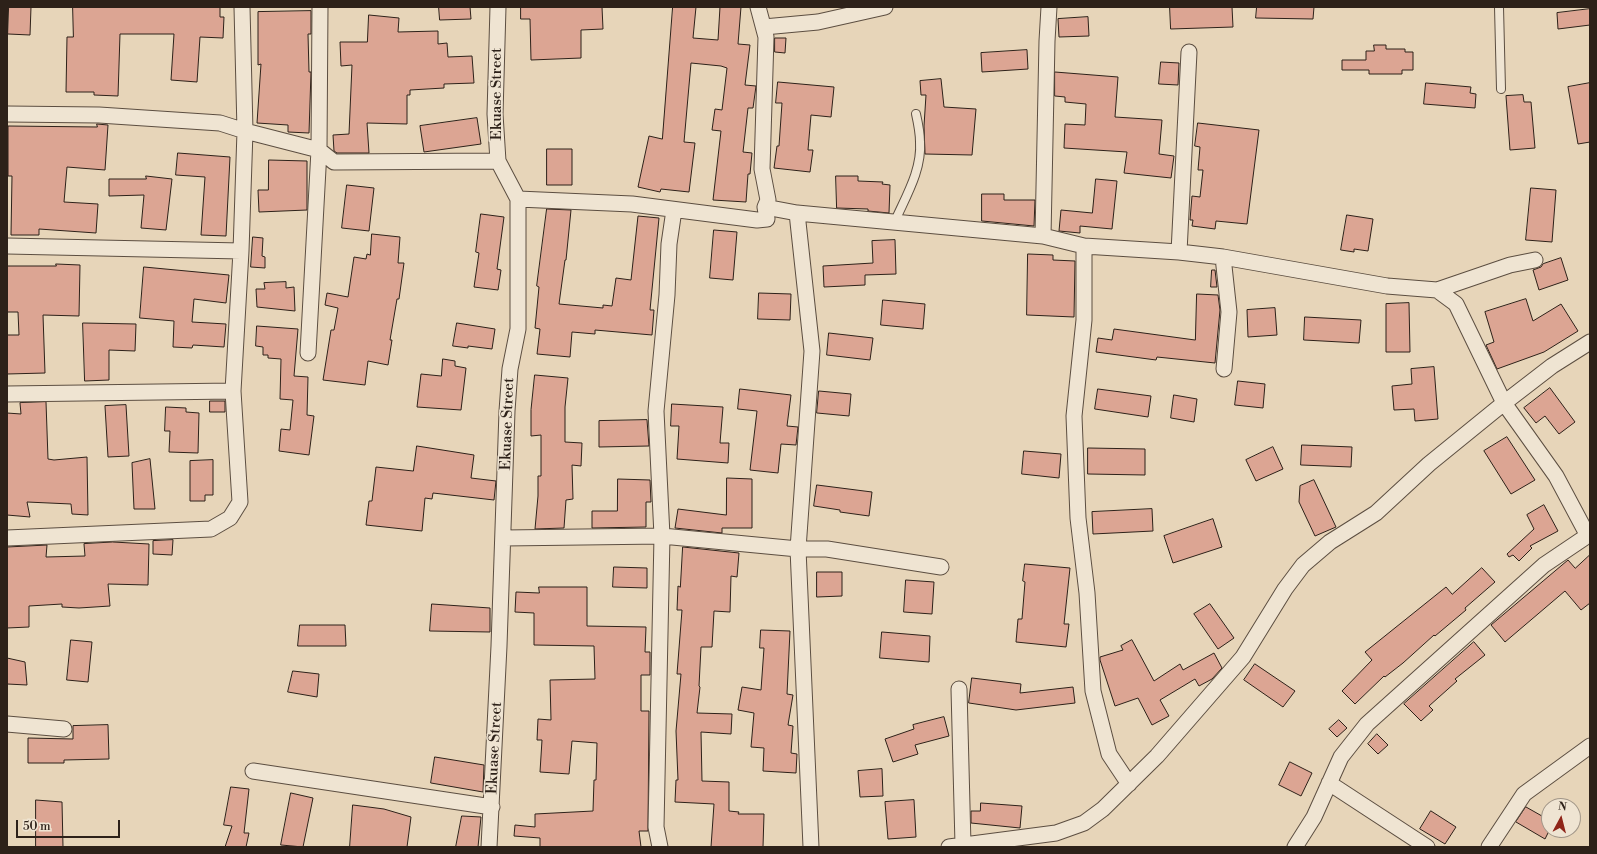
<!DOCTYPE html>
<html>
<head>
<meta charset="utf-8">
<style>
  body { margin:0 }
  #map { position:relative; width:1597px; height:854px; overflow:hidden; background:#e7d5b9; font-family:"Libre Bodoni",serif }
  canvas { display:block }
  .frame { position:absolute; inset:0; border:8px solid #2d2119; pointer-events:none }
  .north { position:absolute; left:1541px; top:798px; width:40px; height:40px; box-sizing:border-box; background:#efe4d2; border:1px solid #a19688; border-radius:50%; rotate:7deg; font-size:11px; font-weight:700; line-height:16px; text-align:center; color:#2d2119 }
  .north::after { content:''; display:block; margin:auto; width:14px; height:18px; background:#8f2418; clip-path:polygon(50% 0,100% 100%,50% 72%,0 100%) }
  .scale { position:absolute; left:16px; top:820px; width:104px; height:18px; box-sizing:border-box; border:2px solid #2d2119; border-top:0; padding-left:5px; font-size:12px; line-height:14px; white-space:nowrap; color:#2d2119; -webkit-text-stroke:3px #efe4d2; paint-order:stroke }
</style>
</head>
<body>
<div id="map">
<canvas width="1597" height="854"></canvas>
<div class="frame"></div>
<div class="north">N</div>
<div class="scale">50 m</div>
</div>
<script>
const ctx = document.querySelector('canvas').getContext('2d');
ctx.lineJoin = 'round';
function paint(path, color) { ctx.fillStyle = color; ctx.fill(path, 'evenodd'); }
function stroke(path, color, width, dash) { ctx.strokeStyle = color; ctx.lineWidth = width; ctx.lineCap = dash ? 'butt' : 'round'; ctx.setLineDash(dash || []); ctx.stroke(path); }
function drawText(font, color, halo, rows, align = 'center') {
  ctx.font = font + ' "Libre Bodoni",serif'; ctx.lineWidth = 3; ctx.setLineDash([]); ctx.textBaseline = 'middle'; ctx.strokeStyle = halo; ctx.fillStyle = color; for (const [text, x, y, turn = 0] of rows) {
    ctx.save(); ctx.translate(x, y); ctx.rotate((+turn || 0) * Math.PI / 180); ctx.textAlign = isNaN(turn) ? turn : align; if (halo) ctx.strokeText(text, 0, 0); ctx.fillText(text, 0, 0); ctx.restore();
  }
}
const building = new Path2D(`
  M9 7H31L30 35 8 34Z
  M73 7H220V17H224L223 38 200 37 197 82 171 80 174 34H120L118 96 94 95V92H66L67 37H73Z
  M439 7H470L471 19 440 20Z
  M521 7H602L603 29 581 30V58L531 60 530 19H521Z
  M673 7H696L693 38 718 40 720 7H741L738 44 750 45 745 85 756 86 753 108H748L743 152 752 153 750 174H748L746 202 713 200 721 131 712 130 715 109 722 110 727 68 721 66 691 63 684 142 695 143 689 192 661 189 660 192 638 187 649 136 662 139Z
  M1170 7H1232L1233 27 1171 29Z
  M1257 7H1314L1313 19 1256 18Z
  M1590 9V25L1558 29 1557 13Z
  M311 11V34H308L309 72H311L309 133 288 132V125L257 123 261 64 258 65V12Z
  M369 15 399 18 398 32 438 31V44L447 43 448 57 472 56 474 83 444 84V88L410 90V95H407V124L367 123 369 153H337L334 151 333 135 349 134 352 65 341 66 340 42H367Z
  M1088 17 1089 36 1059 37 1058 19Z
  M775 38H786L785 53 775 52Z
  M1374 45H1386V49H1405V52H1413V70H1402V74H1369V70H1342V60H1366V51H1374Z
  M1027 50 1028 69 982 72 981 53Z
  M1161 62 1179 63 1178 85 1159 84Z
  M1055 72 1118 77 1115 117 1162 120 1159 154 1174 156 1171 178 1124 173 1127 152 1064 148 1065 124 1085 125 1086 104 1065 102V97L1055 96Z
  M941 79 944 107 976 109 972 155 925 154 924 126 926 95H921L920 81Z
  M778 82 834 87 831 117 811 115 808 150H813L810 172 774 168 777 146H779L782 103H776Z
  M1426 83 1471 87 1470 93 1476 94 1475 108 1424 104Z
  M1590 83V142L1578 144 1568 87Z
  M1523 95 1524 102H1531L1535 148 1510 150 1506 96Z
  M477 118 481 144 424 152 420 126Z
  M1198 123 1259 130 1247 224 1216 221 1215 229 1192 226 1193 220H1190L1192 196 1200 197 1203 170H1198L1200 147 1195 146Z
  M97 124 108 125 105 170 67 167 64 202 98 204 96 233 39 229V235H11L12 176H8V126L97 127Z
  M547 149H572V185H547Z
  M178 153 230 157 226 236 201 235 205 177 176 175Z
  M269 160 307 161V210L259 212 258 190H268Z
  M146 176 172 179 166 230 141 228 144 195 109 196V179H146Z
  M836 176H858V181L883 182 882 184 890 185 889 213 868 211V209L837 208Z
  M1096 179 1117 181 1112 229 1080 226V233L1059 231 1061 210 1092 213Z
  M347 185 374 188 369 231 342 228Z
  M1531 188 1556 190 1552 242 1526 240Z
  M982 194H1004V200H1035L1034 226 982 221Z
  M547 209 571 210 566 260H565L559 304 603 308V305L612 306 616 278 631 280 638 216 659 218 650 310H654L652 335 595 330V334L572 332 570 357 537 354 540 329 535 328 539 287 537 286Z
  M481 214 504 217 497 269 501 270 498 290 474 287 479 253 476 252Z
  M1347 215 1373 219 1368 251 1354 249V252L1341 250Z
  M714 230 737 232 733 280 710 278Z
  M372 234 400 237 398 263H404L399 299H397L390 340H392L388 365 368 361 365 385 323 380 331 330H334L338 308 325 305 327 293 348 297 354 257 366 259 367 254 370 255Z
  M253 237 263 238 262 256 265 257V268L251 267Z
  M895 240 896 274 865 275V285L824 287 823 266 873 263 872 241Z
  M1028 254 1053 255V260L1075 261 1074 317 1027 315Z
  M1561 258 1568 280 1539 290 1533 270 1541 267 1543 264Z
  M56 264 80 265 79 316 43 315 45 373 7 374V335H19L18 312H7V266H56Z
  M144 267 229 275 226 303 194 299 192 322 226 324 224 347 193 345 192 348 173 347 174 321 140 318Z
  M1212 270H1215L1217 287H1211Z
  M286 282V288L294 287 295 311 257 307 256 289H265L264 283Z
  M759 293 791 294 790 320 758 319Z
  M1197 294 1218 295 1220 310 1215 363 1157 357 1156 360 1096 352 1098 338 1112 340 1114 329 1195 340Z
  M1526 299 1533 321 1561 304 1578 331 1544 352 1497 369 1486 345 1494 342 1485 312Z
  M883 300 925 304 923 329 881 325Z
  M1409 303 1410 352H1386V304Z
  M1275 308 1277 335 1248 337 1247 310Z
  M1305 317 1361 320 1359 343 1304 340Z
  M83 323 136 324 135 351 109 350V380L85 381Z
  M457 323 495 329 492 349 468 346V348L453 346Z
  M257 326 298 329 294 376 308 377 307 415 314 416 309 455 279 451 281 429 290 430 293 400 280 399 281 359 268 358V355H263V347L256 346Z
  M829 333 873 338 870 360 827 355Z
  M443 359 455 361V366L466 368 461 410 417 407 421 374 441 376Z
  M1434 367 1438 419 1415 421 1414 409 1394 410 1392 386 1412 384 1411 369Z
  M535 375 568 378 565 407V442L582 443 581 466 572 465 573 499 566 500 564 528 535 529 538 496V476H541V435L531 436V410Z
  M1238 381 1265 384 1263 408 1235 405Z
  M1550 388 1575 422 1559 434 1545 416 1536 423 1524 408Z
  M740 389 791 395 787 426 798 427 796 445 781 444 778 473 750 470 757 411 738 409Z
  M1098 389 1151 396 1148 417 1095 409Z
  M819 391 851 394 849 416 817 413Z
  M1174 395 1197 399 1194 422 1171 418Z
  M210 401H225V412H210Z
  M46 402 48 459 54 460 87 457 88 515 72 514 71 504 27 502 30 517 7 515V413L21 414 20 403Z
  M672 404 723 407 720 443H729L728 463 677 459 679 426H671Z
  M126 405 129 456 108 457 105 406Z
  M166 407 186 408V412L199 413 198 453 169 452 170 431H165Z
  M647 420 649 446 599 447V421Z
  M1507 437 1535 480 1511 494 1484 451Z
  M1302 445 1352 447 1351 467 1301 465Z
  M417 446 474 455 471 478 496 481 494 500 433 493 432 499 425 498 422 531 366 525 369 501H372L376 467 413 471Z
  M1273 447 1283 469 1256 481 1246 460Z
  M1088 448 1145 449V475L1088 474Z
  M1024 451 1061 454 1059 478 1022 474Z
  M150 459 155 509H134L132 463Z
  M213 460V495H205V501H190V461Z
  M727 478 752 479V528H722V533L675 528 678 509 726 515Z
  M618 479 650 480 651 502H646V527L592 528V511H617Z
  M1314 480 1336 527 1315 536 1299 502 1300 486Z
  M817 485 872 492 869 516 840 512V510L814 506Z
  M1544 505 1558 531 1530 546 1532 548 1519 561 1513 555 1509 557 1507 554 1534 529 1527 515Z
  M1152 509 1153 531 1093 534 1092 512Z
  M1213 519 1222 547 1173 563 1164 536Z
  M173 540 172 555 153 554V541Z
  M113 542 149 544 148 585 108 584 110 606 79 608 62 607V604L29 606V627L7 628V547L47 545 46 557 85 556 84 544Z
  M683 547 739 553 737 577 731 576 730 612 714 611 712 647H701L699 686 700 687 697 713 732 714 731 734 701 732 702 781 729 782V811L739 812 738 814H764L763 847H711L714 804 675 802 676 780H678L676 731 681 674H677L682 610H677L678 586 680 587Z
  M1590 555V603L1581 610 1565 591 1505 642 1491 625 1568 560 1575 568Z
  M1025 564 1070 568 1064 624H1069L1066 647 1016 642 1018 619H1022L1025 582 1023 581Z
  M614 567 647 568V588L613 587Z
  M1482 568 1495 582 1465 608 1466 610 1435 636 1434 635 1403 663 1385 677 1384 676 1355 704 1342 691 1372 660 1365 652 1446 587 1452 594Z
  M817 572H842V596L817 597Z
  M906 580 934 582 932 614 904 612Z
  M539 587H587V626L646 627 645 652H650V675H641V711H649L648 831H639L641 847H540V838L514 836 515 825 535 827V814L593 811 594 780H596L597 743 572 741 569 774 540 772 542 740H537L538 719 551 720 550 680 595 679 594 646 534 645V613L515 612 516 592 539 593Z
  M432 604 490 608V632L430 631Z
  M1210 604 1234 638 1218 649 1194 614Z
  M300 625H345L346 646H298Z
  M761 630 790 631 787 694 793 695 788 725 793 726 791 753 797 754 796 773 763 771 764 748 751 747 754 713 738 710 742 687 761 690 764 648H760Z
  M882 632 930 636 929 662 880 658Z
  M71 640 92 642 88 682 67 680Z
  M1132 640 1154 681 1180 664 1183 670 1214 653 1222 668 1212 679 1199 686 1195 679 1160 700 1169 716 1152 725 1138 698 1115 706 1100 660V657L1123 650 1121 646Z
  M1474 642 1485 655 1455 679 1457 681 1429 706 1433 710 1421 721 1404 704Z
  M7 658 25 662 27 685 7 684Z
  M1255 664 1295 691 1283 707 1244 680Z
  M293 671 319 674 317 697 288 692Z
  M972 678 1021 684 1020 693 1073 687 1075 703 1016 710 969 703Z
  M944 717 949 736 915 745 918 754 893 762 885 739 914 729 913 725Z
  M1339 720 1347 728 1337 737 1329 729Z
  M108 725 109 759 64 760V763H28V738L73 739V726Z
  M1377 734 1388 745 1378 754 1368 744Z
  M435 757 484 765 483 792 431 783Z
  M1290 762 1312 773 1301 796 1279 785Z
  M882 769 883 796 860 797 858 771Z
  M231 787 249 789 244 833H249L246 847H225L232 826 224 825Z
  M291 793 313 798 303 847 281 845Z
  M36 800 62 802 63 847H36Z
  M914 800 916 837 888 839 885 802Z
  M981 803 1022 806 1020 828 971 823V811H980Z
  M353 805 384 809 411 817 407 847H350Z
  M1526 807 1549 820V831L1545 839 1516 822Z
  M1431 811 1456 827 1445 844 1420 829Z
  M462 816 481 817 478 847H456Z`);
paint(building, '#dca593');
stroke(building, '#2d2119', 1);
const service = new Path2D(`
  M1499 7 1501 89
  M895 221C906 196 922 170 920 142 920 132 918 123 916 114`);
const minor = new Path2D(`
  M764 27 818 22 885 7
  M7 114 99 115 220 123 245 131 319 150 334 162 498 161
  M518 199 632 204 757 220 767 219 765 207 768 200 762 169 766 37 758 7
  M765 207 797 213 1043 236 1084 246 1179 252 1223 257 1387 286 1437 290 1456 304 1504 403 1556 476 1588 536
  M797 213 812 351 798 549 811 847
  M1043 236 1047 41 1049 7
  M7 246 241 251
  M1084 246V320L1074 416 1078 518 1087 593 1093 691 1109 754 1129 784
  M1179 252 1189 52
  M1223 257 1229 312 1224 369
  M1437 290 1510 265 1535 260
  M308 353 319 150 320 7
  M7 394 233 391
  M7 538 211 529 230 518 240 502 233 391 241 251 245 131 242 7
  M504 538 662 536 798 549H827L941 567
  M959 689 963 845
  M7 724 64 729
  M253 771 492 807
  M1329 783 1427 847
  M489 847 499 646 507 411 510 369 518 329V199L498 161 495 114 498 7
  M660 847 656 827 662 536 656 411 667 295 669 244 674 210
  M949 847 1056 833 1084 823 1103 809 1157 756 1243 657 1285 589 1303 565 1330 542 1376 513 1429 464 1504 403 1552 366 1590 342
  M1295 847 1314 817 1341 757 1367 724 1544 565 1590 534
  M1489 847 1524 794 1590 746`);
stroke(service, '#5c4e41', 10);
stroke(minor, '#5c4e41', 17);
stroke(service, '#efe4d2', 8);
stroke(minor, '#efe4d2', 15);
drawText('15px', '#2d2119', '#efe4d2', [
  ["Ekuase Street",497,94,-90],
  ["Ekuase Street",508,424,-88],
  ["Ekuase Street",495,748,-87]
]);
</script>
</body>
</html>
